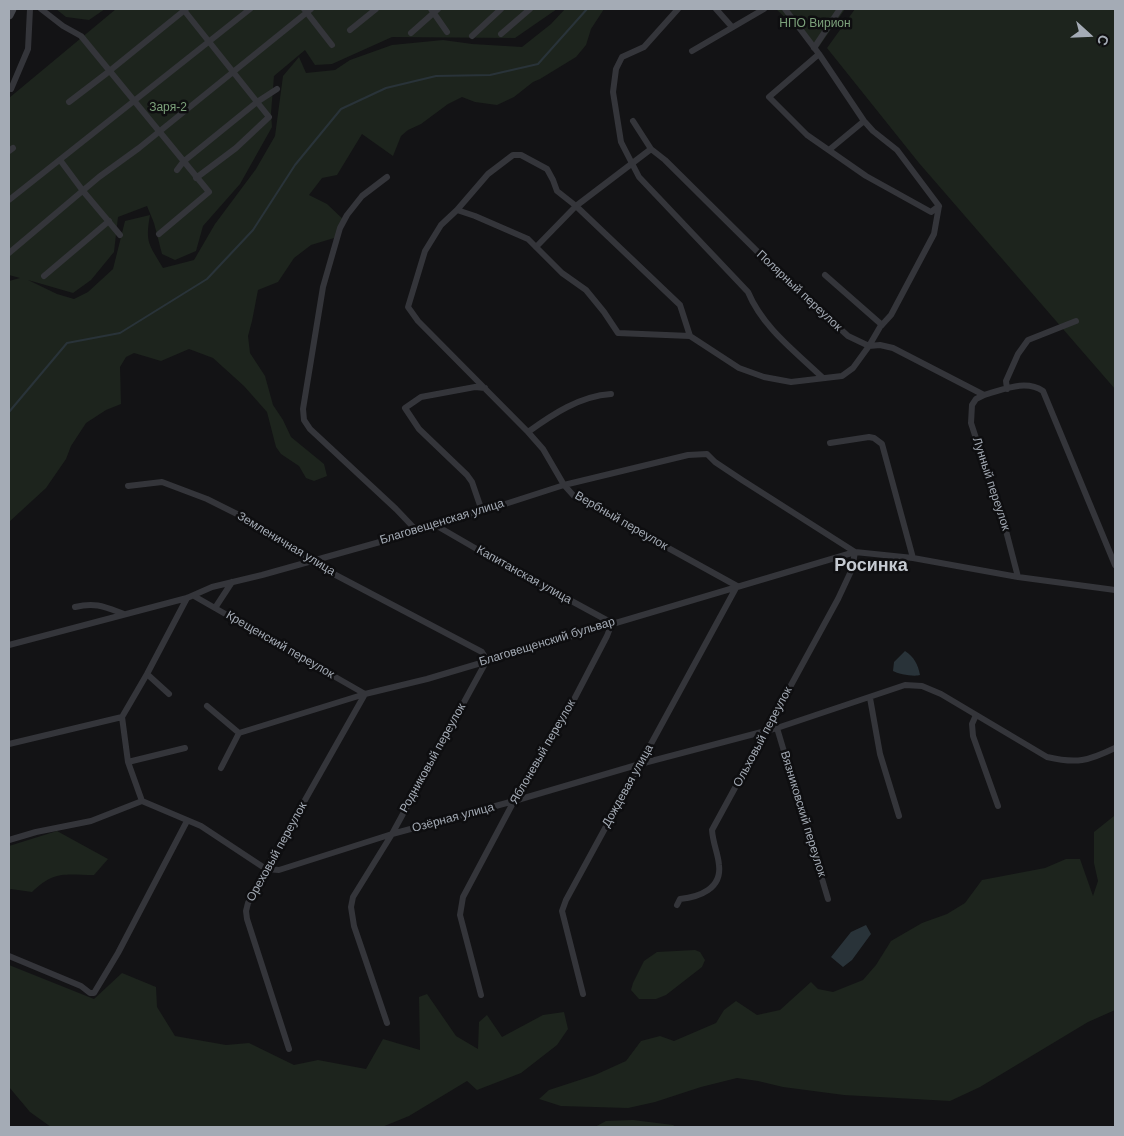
<!DOCTYPE html>
<html>
<head>
<meta charset="utf-8">
<style>
  body { margin:0 }
  #map { position:relative; width:1124px; height:1136px; overflow:hidden; background:#131315; font-family:Helvetica,sans-serif }
  canvas { display:block }
  .frame { position:absolute; inset:0; border:10px solid #a4abb5; pointer-events:none }
  .north { position:absolute; left:1064px; top:10px; width:50px; height:50px; -webkit-text-stroke:4px #0e0e10; paint-order:stroke; rotate:110deg; font-size:14px; font-weight:700; line-height:20px; text-align:center; color:#a4abb5 }
  .north::after { content:''; display:block; margin:auto; width:18px; height:22px; background:#a4abb5; clip-path:polygon(50% 0,100% 100%,50% 72%,0 100%) }
</style>
</head>
<body>
<div id="map">
<canvas width="1124" height="1136"></canvas>
<div class="frame"></div>
<div class="north">С</div>
</div>
<script>
const ctx = document.querySelector('canvas').getContext('2d');
ctx.lineJoin = 'round';
function paint(path, color) { ctx.fillStyle = color; ctx.fill(path, 'evenodd'); }
function stroke(path, color, width, dash) { ctx.strokeStyle = color; ctx.lineWidth = width; ctx.lineCap = dash ? 'butt' : 'round'; ctx.setLineDash(dash || []); ctx.stroke(path); }
function drawText(font, color, halo, rows, align = 'center') {
  ctx.font = font + ' Helvetica,sans-serif'; ctx.lineWidth = 5; ctx.setLineDash([]); ctx.textBaseline = 'middle'; ctx.strokeStyle = halo; ctx.fillStyle = color; for (const [text, x, y, turn = 0] of rows) {
    ctx.save(); ctx.translate(x, y); ctx.rotate((+turn || 0) * Math.PI / 180); ctx.textAlign = isNaN(turn) ? turn : align; if (halo) ctx.strokeText(text, 0, 0); ctx.fillText(text, 0, 0); ctx.restore();
  }
}
paint(new Path2D(`
  M56 9H105L89 20 66 17Z
  M116 9H557L515 38 392 37 332 64 315 65 305 50 274 76 271 113 272 127 240 184 203 226 196 251 175 260 162 254 154 223 147 206 118 217 114 252 91 280 73 293 28 280 57 294 74 299 88 292 113 269 125 221 150 215C145 243 149 244 163 268L194 260 215 224 256 169 275 136 283 76 299 57 306 73 335 70 350 60 392 45 443 40 472 44 522 47 551 24 565 9H604L591 29 586 45 576 57 540 79 533 82 514 97 497 105 475 102 462 97 448 104 421 124 408 130 401 136 393 156 362 134 337 175 322 178 309 195 327 204 346 222 334 238 311 245 294 258 278 282 258 290 252 321 248 336 250 353 265 376 273 405 283 420 291 437 324 464 327 476 314 481 306 478 299 466 281 454 276 447 267 412 244 386 213 358 189 349 161 361 134 353 126 357 120 367 121 404 106 410 86 423 71 446 66 459 46 488 9 522V281L20 278 9 275V98Z
  M776 9H845L818 48Z
  M855 9H1115V389L919 163 827 48Z
  M1114 816 1115 823V1010L1088 1022 980 1087 950 1101 844 1095 783 1087 758 1081 737 1078 701 1087 655 1102 628 1108 561 1106 539 1099 549 1090 595 1075 626 1061 641 1041 660 1036 674 1041 716 1023 724 1010 736 1001 757 1015 780 1010 811 982 818 989 833 992 863 980 876 965 891 941 922 923 947 914 965 903 982 880 1045 868 1066 859H1080L1093 896 1098 881 1094 863V832Z
  M57 831 108 859 94 875C65 875 55 870 32 892L11 889 9 890V846Z
  M695 950 700 952 705 960 702 967 666 995 656 999H639L631 990 633 983 644 961 657 952Z
  M9 965 94 999 122 973 156 987 157 1007 175 1036 226 1045 249 1043 294 1065 318 1060 366 1069 383 1039 420 1050 419 997 427 994 456 1036 478 1049 479 1022 487 1015 502 1037 543 1015 564 1012 568 1029 557 1045 521 1073 477 1090 467 1081 409 1116 382 1127H51L30 1112 9 1087Z
  M633 1120 673 1125 676 1127H595L606 1121Z`), '#1d241d');
paint(new Path2D(`
  M905 651C914 657 918 664 920 675 914 677 898 674 893 671L894 662Z
  M866 925 871 934 852 960 843 967 831 957 851 932Z`), '#293339');
stroke(new Path2D(`
  M9 412 67 343 120 333 207 279 253 230 295 165 341 109 386 88 436 76 490 75 538 64 587 9`), '#293339', 2);
stroke(new Path2D(`
  M41 9 63 26 81 36 209 192 159 234
  M183 9 269 117 236 148 196 178
  M304 9 332 45
  M431 9 447 32
  M678 9 644 47 622 57 616 69 613 92 621 142 639 177 748 292C763 328 796 352 823 378
  M716 9 732 27
  M350 30 376 9
  M411 33 438 9
  M501 34 530 9
  M472 36 501 9
  M814 48 840 9
  M692 51 764 9
  M819 54 769 97 807 135 866 176 931 212 939 206
  M11 89 28 49 30 9
  M69 102 107 73 186 9
  M633 121 651 149
  M829 150 864 121
  M9 151 13 148
  M60 160 83 191 120 235
  M177 170 183 162 257 102 277 89
  M387 177 362 196 347 215 340 228 323 287 303 409 304 420 310 429 396 509 416 530
  M9 200 250 9
  M457 210 475 216 528 239 562 273 586 290 604 312 618 333 690 336 739 368 764 377 791 382 842 376 853 368 869 346 880 327 891 315 934 234 939 206 897 150 873 131 864 121 819 54 785 9
  M536 247 576 206 651 149 665 160 779 273 848 336 869 346 880 345 893 348 984 395C1003 390 1025 379 1043 391L1115 565
  M9 253 99 177 139 148 311 9
  M825 275 882 325
  M44 276 109 221
  M1007 389 1006 381 1018 354 1028 340 1076 321
  M984 395 976 399 972 405 971 423 1005 527 1018 577
  M528 432C553 414 580 396 611 394
  M830 443 869 437 874 438 882 444 913 558
  M128 486 162 482 207 499 245 518 311 562 482 652 487 660 392 834 353 897 351 907 354 926 387 1023
  M482 511 472 482 467 475 419 429 405 408 421 397 475 387 485 388
  M437 526 487 555 612 623 607 636 567 713 514 801 463 897 460 915 481 995
  M194 596 365 694 266 869 248 903 246 911 247 919 289 1049
  M75 607C96 602 105 607 124 614
  M215 608 232 582
  M9 645 187 598 212 587 262 575 437 526 564 485 688 455 707 454 715 462 742 480 855 552
  M147 674 169 694
  M870 698 880 754 899 816
  M207 706 239 733
  M976 715 972 724 973 736 998 806
  M777 728 828 899
  M239 733 365 694 427 679 855 552 913 558 1018 577 1115 590
  M9 744 122 717
  M128 762 185 748
  M221 768 239 733
  M142 801 201 826 266 869 279 870 392 834 514 801 640 764 777 728 905 685 922 686 941 694 1047 757C1077 764 1088 761 1115 748
  M142 801 128 762 122 717 147 674 187 598
  M9 840 36 832 91 821 142 801
  M677 905 680 899C699 897 722 889 719 865 718 853 713 844 712 830L838 599 852 569 855 552
  M9 956 81 986 90 993H94L118 953 187 821
  M583 994 562 911 566 900 737 586 574 496 564 485 543 449 528 432 418 321 408 307 425 251 441 225 457 210 488 174 513 155H521L547 169 553 180 557 191 576 206 680 305 690 336`), '#34353a', 6);
stroke(new Path2D(`
  M9 15 12 9`), '#42444a', 9);
drawText('12px', '#7ca17b', '#0e0e10', [
  ["НПО Вирион",815,24],
  ["Заря-2",168,108]
]);
drawText('12px', '#a4abb5', '#0e0e10', [
  ["Полярный переулок",799,291,43],
  ["Лунный переулок",991,484,72],
  ["Вербный переулок",621,521,30],
  ["Благовещенская улица",442,522,-17],
  ["Земленичная улица",286,544,31],
  ["Капитанская улица",524,575,29],
  ["Благовещенский бульвар",547,642,-17],
  ["Крещенский переулок",280,645,30],
  ["Ольховый переулок",763,737,-62],
  ["Яблоневый переулок",543,752,-60],
  ["Родниковый переулок",433,758,-61],
  ["Дождевая улица",628,786,-61],
  ["Вязниковский переулок",803,814,73],
  ["Озёрная улица",453,818,-15],
  ["Ореховый переулок",277,852,-61]
]);
drawText('bold 18px', '#c5cad1', '#0e0e10', [
  ["Росинка",871,566]
]);
</script>
</body>
</html>
